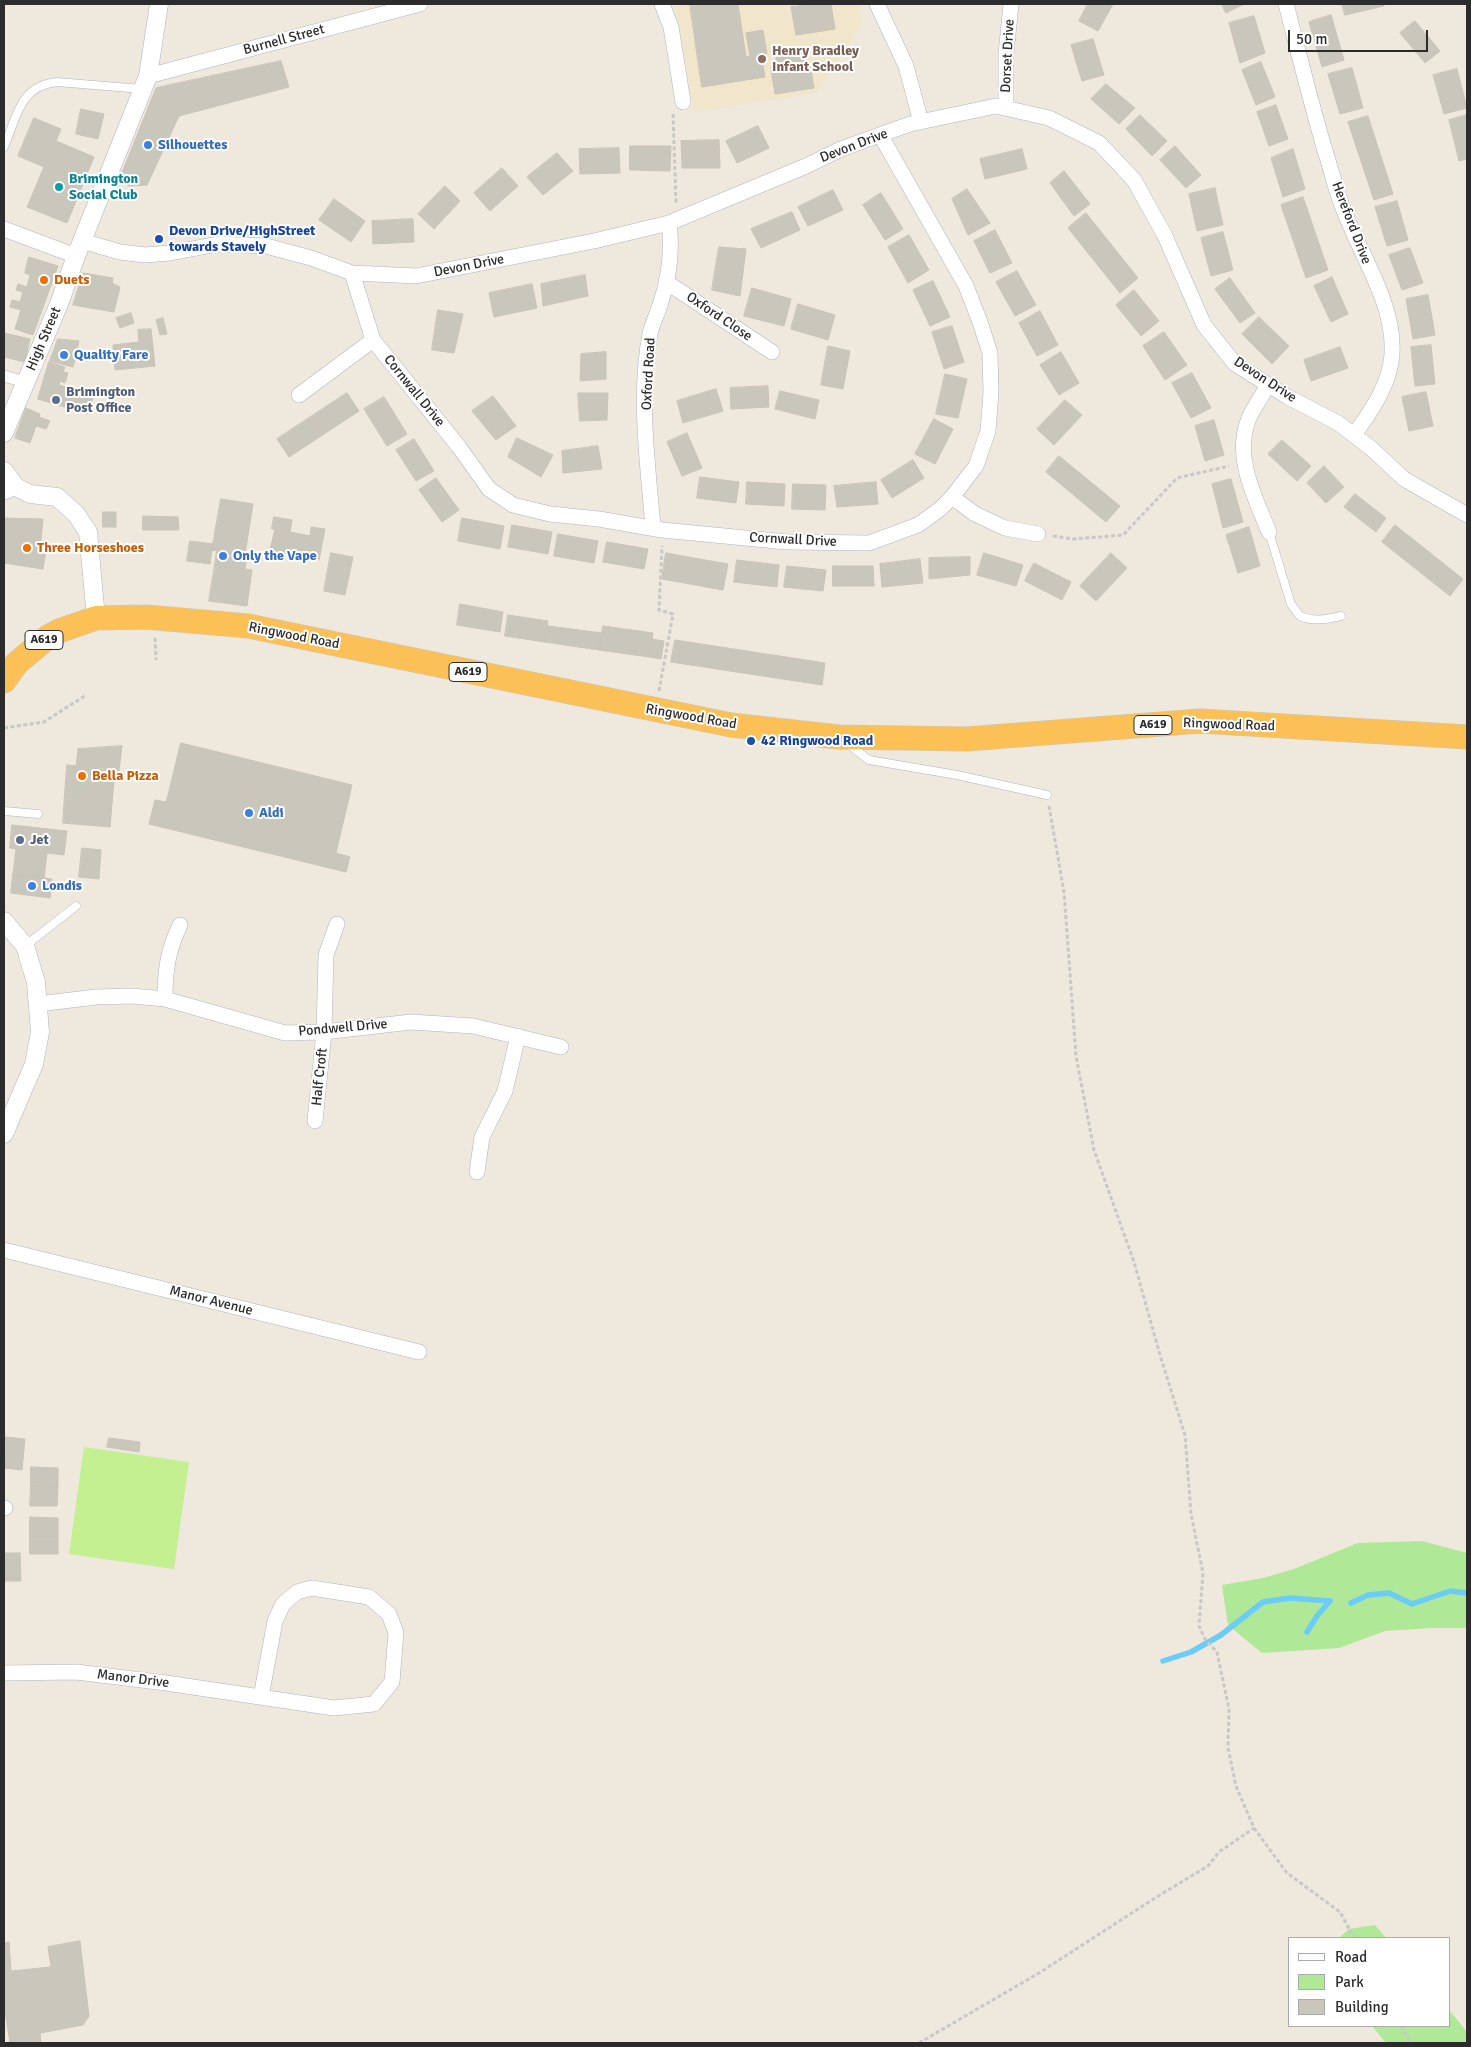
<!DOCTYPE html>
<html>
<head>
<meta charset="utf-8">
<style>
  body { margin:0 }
  #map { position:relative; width:1471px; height:2047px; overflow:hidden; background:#eee8dd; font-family:Signika,sans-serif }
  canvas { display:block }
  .frame { position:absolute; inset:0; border:5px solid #2c2c2c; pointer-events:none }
  .legend { position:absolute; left:1288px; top:1937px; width:162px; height:90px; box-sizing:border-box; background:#fff; border:1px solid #ababab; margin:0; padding:6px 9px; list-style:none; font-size:15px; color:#2c2c2c }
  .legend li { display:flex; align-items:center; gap:10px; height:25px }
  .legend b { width:25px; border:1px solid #ababab }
  .scale { position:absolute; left:1288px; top:30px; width:140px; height:22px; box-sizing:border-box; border:2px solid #2c2c2c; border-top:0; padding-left:6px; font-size:15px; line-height:18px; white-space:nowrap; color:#2c2c2c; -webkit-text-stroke:4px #fff; paint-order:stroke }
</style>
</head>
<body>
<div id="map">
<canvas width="1471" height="2047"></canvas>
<div class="frame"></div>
<ul class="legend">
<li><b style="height:6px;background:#fff"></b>Road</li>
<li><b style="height:14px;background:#afe896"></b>Park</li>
<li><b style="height:14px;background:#c9c6bc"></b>Building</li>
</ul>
<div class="scale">50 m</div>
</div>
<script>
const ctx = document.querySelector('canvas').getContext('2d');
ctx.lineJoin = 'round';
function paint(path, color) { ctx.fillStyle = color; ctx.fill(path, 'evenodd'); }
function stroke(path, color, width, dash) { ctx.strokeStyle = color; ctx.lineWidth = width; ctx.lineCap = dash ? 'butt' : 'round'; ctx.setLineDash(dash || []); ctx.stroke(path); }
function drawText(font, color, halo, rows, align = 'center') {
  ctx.font = font + ' Signika,sans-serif'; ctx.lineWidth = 4; ctx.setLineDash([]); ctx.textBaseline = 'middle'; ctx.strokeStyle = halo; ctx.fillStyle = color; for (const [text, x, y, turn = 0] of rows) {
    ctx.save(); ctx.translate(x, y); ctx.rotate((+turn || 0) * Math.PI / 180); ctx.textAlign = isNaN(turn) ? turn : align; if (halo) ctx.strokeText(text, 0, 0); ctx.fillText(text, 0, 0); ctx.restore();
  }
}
paint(new Path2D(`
  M675 4H859L862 25 817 93 694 112Z`), '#f1e6cc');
paint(new Path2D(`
  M1422 1541 1467 1553V1628H1431L1385 1631 1339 1648 1262 1653 1228 1625 1222 1585 1263 1578 1294 1569 1358 1543Z
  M1375 1925 1386 1938H1339L1349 1929Z
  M1450 2011 1467 2032V2043H1386L1372 2026H1450Z`), '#afe896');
paint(new Path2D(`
  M84 1447 189 1462 174 1569 69 1554Z`), '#c4f091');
stroke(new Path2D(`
  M1351 1603 1368 1595 1389 1593 1412 1604 1450 1591 1467 1593
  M1307 1632 1317 1616 1330 1601
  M1163 1661 1191 1652 1221 1635 1263 1602 1290 1598 1330 1601`), '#6accf7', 5.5);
const building = new Path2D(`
  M690 4H738L746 57 750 56 746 33 763 30 767 54H761L765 77 702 87Z
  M816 4H831L835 29 796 35 791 7Z
  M1088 4H1113L1098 31 1079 21Z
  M1222 4H1244L1226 13Z
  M1342 4H1383L1384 6 1345 15Z
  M1331 15 1344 60 1322 67 1309 22Z
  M1254 16 1265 53 1240 63 1229 23Z
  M1415 21 1440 51 1425 63 1400 33Z
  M1093 39 1104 75 1082 81 1071 45Z
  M802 53 804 65 810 64 814 88 775 94 771 70 778 69 776 57Z
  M281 61 289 87 179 116 147 185 129 186 119 180 156 88Z
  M1261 62 1275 97 1256 105 1242 70Z
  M1352 68 1363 108 1340 114 1328 74Z
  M1457 69 1467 108 1444 114 1433 75Z
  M1106 84 1135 108 1119 124 1091 99Z
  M1276 105 1288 139 1269 146 1257 112Z
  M81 109 104 114 98 139 76 134Z
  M1140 115 1167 141 1152 156 1126 129Z
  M1467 115V159L1459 161 1449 120Z
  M1368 116 1393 194 1374 200 1348 122Z
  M34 118 61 129 56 141 94 157 67 223 27 207 44 167 18 156Z
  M758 126 769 148 737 163 726 141Z
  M719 140 720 168H682L681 141Z
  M630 146H671L670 171 630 170Z
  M1175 146 1201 175 1186 188 1160 160Z
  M619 148 620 173 580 174 579 149Z
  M1022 149 1027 169 985 179 980 159Z
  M1293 149 1305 189 1283 197 1271 158Z
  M557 153 573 171 543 195 527 177Z
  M502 168 518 186 490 211 474 193Z
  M1064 171 1090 204 1074 216 1050 183Z
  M445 186 460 201 434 229 418 214Z
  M1215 188 1223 225 1197 231 1189 194Z
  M967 189 990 223 968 235 952 199Z
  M833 190 843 210 808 226 798 207Z
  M881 193 903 229 885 240 863 205Z
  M1303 197 1328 270 1306 278 1281 205Z
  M334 199 365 221 351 242 319 220Z
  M1397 201 1408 240 1387 246 1375 207Z
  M792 212 800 230 761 248 751 229Z
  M1086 213 1138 278 1120 293 1068 228Z
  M413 219 414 242 373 244 372 221Z
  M995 230 1012 263 990 273 974 241Z
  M1223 232 1233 270 1211 276 1201 238Z
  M909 235 929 270 908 283 888 247Z
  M719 247 746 249 740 296 712 290Z
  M1410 248 1423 283 1402 290 1389 255Z
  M29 257 58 266 33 335 15 329 21 310 10 307 12 300 20 302 23 292 16 290 18 284 27 287 30 275 25 273Z
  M1017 271 1036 305 1015 316 996 282Z
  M83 273 113 278 112 283 120 287 114 312 73 305Z
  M585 275 588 296 543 306 541 284Z
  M1332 277 1348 314 1331 322 1314 286Z
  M1230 278 1255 313 1240 323 1215 289Z
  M933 281 950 317 930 326 913 290Z
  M532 284 537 308 494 317 489 293Z
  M752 288 791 299 784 326 744 316Z
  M1134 290 1159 321 1141 336 1116 305Z
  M1428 295 1435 335 1413 339 1406 299Z
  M798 304 835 315 828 340 791 329Z
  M438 310 463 314 454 353 432 350Z
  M1040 311 1058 345 1037 356 1019 323Z
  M131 313 134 323 120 328 116 318Z
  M1259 317 1289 346 1272 364 1242 334Z
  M163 318 167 334 160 335 156 320Z
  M952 326 964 362 944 369 932 332Z
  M151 329 155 366 115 370 113 345 139 342 138 330Z
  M1164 332 1187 365 1165 380 1143 346Z
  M4 333 30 339 25 362 4 357Z
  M58 339 79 341 73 367 50 361Z
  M1431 345 1435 384 1415 386 1411 347Z
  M828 346 850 351 843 389 821 385Z
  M1340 347 1348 368 1311 381 1304 360Z
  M606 352V379L580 381 581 354Z
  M1061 352 1079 383 1059 395 1040 365Z
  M49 362 65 367 63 372 68 373 65 383 60 381 59 385 94 395 88 414 38 399Z
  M1192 373 1211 408 1191 418 1172 383Z
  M945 374 967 379 958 418 936 414Z
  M768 386 769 407 731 409 730 388Z
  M716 389 723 411 683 423 677 401Z
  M780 391 819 400 815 419 775 409Z
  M1426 392 1433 426 1409 431 1402 397Z
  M347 393 359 411 289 457 277 439Z
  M578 393H608L607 420 580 421Z
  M493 396 516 426 496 440 472 411Z
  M384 397 407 434 387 446 364 409Z
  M1065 400 1082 415 1054 445 1037 429Z
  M26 408 40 414 39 417 50 421 46 429 36 426 30 443 15 438Z
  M934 419 953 429 935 464 915 454Z
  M1214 420 1224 455 1205 461 1195 426Z
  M687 433 702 468 682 476 667 442Z
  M517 438 553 455 541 477 508 457Z
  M414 439 434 471 416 481 396 450Z
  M1282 440 1311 466 1297 481 1268 454Z
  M598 446 602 469 563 473 562 451Z
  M1059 456 1120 506 1106 522 1046 472Z
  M913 460 924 478 892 498 881 480Z
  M1324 466 1344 487 1326 503 1307 483Z
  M700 477 739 482 736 503 697 498Z
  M436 478 459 510 442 522 419 490Z
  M1231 479 1243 522 1223 528 1212 484Z
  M747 482 785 484 784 506 746 504Z
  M876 482 878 504 837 507 834 486Z
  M793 484 826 485 825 510 792 509Z
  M1355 494 1386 518 1376 532 1344 507Z
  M221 499 253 504 245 554 212 550Z
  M103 512H116V527H103Z
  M143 516 178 517 179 530H143Z
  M274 517 292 520 290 532 310 536 311 527 325 529 319 560 270 550 275 529H272Z
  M4 518 43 519 40 550H46L43 569 4 563Z
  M462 518 504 526 500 549 458 541Z
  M512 525 552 532 548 554 508 547Z
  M1395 525 1463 579 1450 596 1382 542Z
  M1249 527 1260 566 1238 573 1226 535Z
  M558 534 598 541 594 563 554 556Z
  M190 541 213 544 210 564 187 561Z
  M607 542 648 549 644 569 603 562Z
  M217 550 247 555 245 569 215 565Z
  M331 553 353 557 345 595 324 591Z
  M666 553 728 564 723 590 662 579Z
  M984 553 1023 565 1016 586 977 575Z
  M1111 553 1127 568 1096 601 1080 586Z
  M970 557V575L929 579V558Z
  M920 559 923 583 882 587 880 564Z
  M737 560 779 565 777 587 734 582Z
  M1034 563 1071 582 1062 600 1025 581Z
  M215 565 252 570 247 606 209 601Z
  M787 566 826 570 823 591 784 587Z
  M833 566H873L874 586H833Z
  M460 604 503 612 500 632 457 625Z
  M508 615 548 621 545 642 505 636Z
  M548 626 602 633 599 650 545 642Z
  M603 626 653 633 649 657 599 650Z
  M652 639 664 641 661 659 649 657Z
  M675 640 825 663 822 685 671 662Z
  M181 743 352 785 336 853 350 857 346 872 149 824 155 800 166 802Z
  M122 746 119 771 76 766 78 749Z
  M67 765 115 769 110 827 63 823Z
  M12 825 67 831 64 855 47 853 44 878 13 874 16 849 10 848Z
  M82 848 101 850 99 879 79 877Z
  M13 874 52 879 50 898 11 893Z
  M6 1437 25 1439 22 1470 4 1468Z
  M109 1438 140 1442 139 1452 107 1447Z
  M31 1467 58 1468V1487L31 1486Z
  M31 1486 58 1487 57 1506H30Z
  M30 1517 58 1518V1536H30Z
  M30 1536H58V1554H30Z
  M4 1553H20L21 1581H4Z
  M80 1941 89 2016 83 2025 40 2033 41 2043H10L6 2017 4 2013V1943L9 1942 11 1971 51 1967 48 1947Z`);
paint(building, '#c9c6bc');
stroke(building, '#cac4b6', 1);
const service = new Path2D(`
  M4 147C17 117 19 86 57 82L142 89
  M1269 532 1291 604 1300 616C1313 622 1328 619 1341 616
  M848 744 869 760 957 775 1047 795
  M4 811 38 814
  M25 946 76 906`);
const pedestrian = new Path2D(`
  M4 376 25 382`);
const minor = new Path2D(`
  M662 4 671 27 683 102
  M877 4 906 66 921 122
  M1286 4C1299 54 1311 104 1326 154 1332 172 1336 191 1343 208 1360 255 1395 303 1392 354 1390 385 1371 411 1354 435
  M148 76 420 4
  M1006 108V54L1011 4
  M4 229 76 256
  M82 241 120 252 145 255 170 253 218 244 266 246 311 258 352 273 416 276 594 241 669 223 806 166 841 149 910 124 996 106 1049 118 1099 143 1134 180 1165 236 1204 325 1235 364 1288 397 1338 423 1372 449 1404 479 1467 515
  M352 273 373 340 459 447 489 489 513 505 550 514 599 519 662 530 787 542 869 543 918 525 940 509 952 497 976 466 988 431 991 392 990 353 980 322 966 286 881 136
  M666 282 772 352
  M1268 385C1262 396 1254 407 1249 418 1233 457 1255 497 1269 532
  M299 395 373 340
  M4 492 16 487
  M952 497 975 514 1005 528 1038 534
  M653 527C648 466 638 395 650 334 652 324 657 315 660 305 669 278 673 252 669 223
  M165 999C165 970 168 950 180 925
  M38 1004 96 997 132 996 165 999 285 1033 324 1032 411 1022 473 1026 561 1047
  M315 1121 324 1032 326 955 337 924
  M477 1172 482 1137 505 1091 518 1036
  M4 1250 419 1352
  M4 1508H5
  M4 1673 76 1672 166 1683 334 1708 374 1704 392 1682 396 1633 389 1614 369 1597 312 1588 297 1592 283 1604 275 1621 261 1697`);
const tertiary = new Path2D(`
  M4 433 59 304 76 256 148 76 159 4
  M4 471 16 487 30 494 57 497 76 514 88 532 96 618
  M4 921 25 946 36 982 40 1032 34 1064 4 1134`);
const trunk = new Path2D(`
  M4 681 17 663 48 637 59 631 96 618 146 617 248 626 731 725 838 737 967 739 1200 721 1467 737`);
stroke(service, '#b1b3c0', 9);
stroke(pedestrian, '#b1b3c0', 12);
stroke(minor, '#b1b3c0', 16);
stroke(tertiary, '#b1b3c0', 19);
stroke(trunk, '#c8c8c8', 25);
stroke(new Path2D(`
  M673 114 676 203
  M1053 536 1073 539 1123 535 1177 478 1229 466
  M155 638 156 660
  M659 691 673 614 659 610 662 546
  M4 728 44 722 86 695
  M1049 806 1064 892 1076 1056 1094 1150 1134 1262 1160 1355 1185 1435 1191 1514 1203 1573 1199 1626 1205 1639 1217 1652 1229 1709 1228 1748 1236 1786 1254 1828 1287 1873 1340 1912 1354 1938
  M1401 2026 1411 2043
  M919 2043 1039 1973 1155 1898 1208 1866 1219 1852 1254 1828`), '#c8c8c8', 3, [4, 2.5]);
stroke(service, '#fff', 8);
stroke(pedestrian, '#fff', 11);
stroke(minor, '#fff', 15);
stroke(tertiary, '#fff', 18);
stroke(trunk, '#fcc156', 24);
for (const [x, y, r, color] of [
  [762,59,5,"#8d6e63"],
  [148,145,5,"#3f7fe0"],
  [59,187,5,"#0f9aa8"],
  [159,239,5,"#1a4fb4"],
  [44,280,5,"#e8710a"],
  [64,355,5,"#3f7fe0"],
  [56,400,5,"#5c6f8a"],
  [27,548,5,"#e8710a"],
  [223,556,5,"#3f7fe0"],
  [751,741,5,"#1a4fb4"],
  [82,776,5,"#e8710a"],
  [249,813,5,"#3f7fe0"],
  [20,840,5,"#5c6f8a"],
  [32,886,5,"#3f7fe0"]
]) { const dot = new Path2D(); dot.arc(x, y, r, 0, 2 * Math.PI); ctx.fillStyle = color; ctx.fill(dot); stroke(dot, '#fff', 2); }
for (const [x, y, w] of [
  [44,640,38],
  [468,672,38],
  [1153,725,38]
]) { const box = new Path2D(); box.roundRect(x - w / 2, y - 9.5, w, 19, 4); ctx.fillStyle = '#fff'; ctx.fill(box); stroke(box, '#2c2c2c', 1); }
drawText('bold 12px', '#2c2c2c', null, [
  ["A619",44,640],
  ["A619",468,672],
  ["A619",1153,725]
]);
drawText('14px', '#2c2c2c', '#fff', [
  ["Burnell Street",284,40,-15],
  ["Dorset Drive",1008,56,-87],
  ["Devon Drive",854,146,-21],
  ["Hereford Drive",1351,223,69],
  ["Devon Drive",469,266,-11],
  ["Oxford Close",719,317,34],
  ["High Street",44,339,-67],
  ["Oxford Road",649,374,-87],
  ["Devon Drive",1265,380,33],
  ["Cornwall Drive",414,391,51],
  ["Cornwall Drive",793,540,3],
  ["Ringwood Road",294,636,11],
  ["Ringwood Road",691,717,10],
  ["Ringwood Road",1229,725,2],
  ["Pondwell Drive",343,1028,-5],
  ["Half Croft",320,1077,-84],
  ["Manor Avenue",211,1301,14],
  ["Manor Drive",133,1679,7]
]);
drawText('bold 14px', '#785e54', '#fff', [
  ["Henry Bradley",772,51],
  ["Infant School",772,67]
], 'left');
drawText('bold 14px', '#366cbe', '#fff', [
  ["Silhouettes",158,145],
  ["Quality Fare",74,355],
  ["Only the Vape",233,556],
  ["Aldi",259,813],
  ["Londis",42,886]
], 'left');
drawText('bold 14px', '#0d838f', '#fff', [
  ["Brimington",69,179],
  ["Social Club",69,195]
], 'left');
drawText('bold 14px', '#164399', '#fff', [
  ["Devon Drive/HighStreet",169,231],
  ["towards Stavely",169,247],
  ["42 Ringwood Road",761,741]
], 'left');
drawText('bold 14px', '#c56008', '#fff', [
  ["Duets",54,280],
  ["Three Horseshoes",37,548],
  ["Bella Pizza",92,776]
], 'left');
drawText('bold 14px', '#4e5e75', '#fff', [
  ["Brimington",66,392],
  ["Post Office",66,408],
  ["Jet",30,840]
], 'left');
</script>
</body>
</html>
